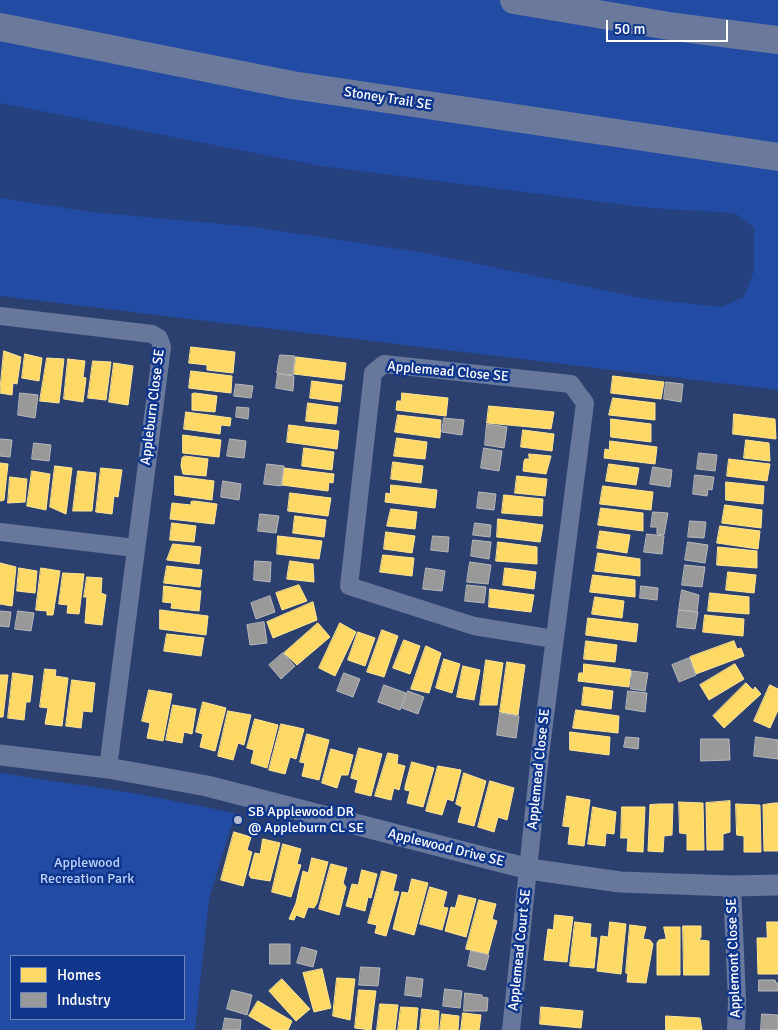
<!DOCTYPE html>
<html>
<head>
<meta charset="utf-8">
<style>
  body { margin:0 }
  #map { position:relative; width:778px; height:1030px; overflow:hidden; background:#2c406f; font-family:Signika,sans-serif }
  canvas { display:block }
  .legend { position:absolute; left:10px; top:955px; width:175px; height:65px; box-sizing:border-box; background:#0f368c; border:1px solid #6f86ba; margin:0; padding:6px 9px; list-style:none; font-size:15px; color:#fff }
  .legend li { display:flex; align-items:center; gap:10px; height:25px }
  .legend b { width:25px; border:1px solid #6f86ba }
  .scale { position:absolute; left:606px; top:20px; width:122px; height:22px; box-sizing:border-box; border:2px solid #fff; border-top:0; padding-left:6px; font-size:15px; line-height:18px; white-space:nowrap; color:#fff; -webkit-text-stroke:4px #0f368c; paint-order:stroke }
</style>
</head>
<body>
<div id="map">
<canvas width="778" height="1030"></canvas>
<ul class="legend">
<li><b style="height:14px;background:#ffd966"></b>Homes</li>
<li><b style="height:14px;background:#999"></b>Industry</li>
</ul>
<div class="scale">50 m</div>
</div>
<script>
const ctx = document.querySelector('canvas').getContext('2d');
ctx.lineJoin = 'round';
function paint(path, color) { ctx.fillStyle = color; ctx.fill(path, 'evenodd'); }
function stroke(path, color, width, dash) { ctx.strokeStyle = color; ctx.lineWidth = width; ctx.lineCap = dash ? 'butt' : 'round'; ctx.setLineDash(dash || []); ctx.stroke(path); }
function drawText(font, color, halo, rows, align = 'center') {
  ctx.font = font + ' Signika,sans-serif'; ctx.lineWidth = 5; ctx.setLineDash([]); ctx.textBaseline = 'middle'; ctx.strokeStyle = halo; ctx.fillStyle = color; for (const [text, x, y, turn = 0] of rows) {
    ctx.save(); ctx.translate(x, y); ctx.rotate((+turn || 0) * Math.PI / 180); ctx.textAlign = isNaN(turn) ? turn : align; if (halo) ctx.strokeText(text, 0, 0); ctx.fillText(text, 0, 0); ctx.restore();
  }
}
paint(new Path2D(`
  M0 0H778V390L0 296Z
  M0 773 133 793 235 813 209 899 195 1030H0ZM184 956V1019H11V956Z`), '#224ba4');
paint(new Path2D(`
  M0 103 321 166 650 208 735 213 754 227V271L744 297 722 307 646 299 425 253 254 227 91 212 0 198Z`), '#25417f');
const homes = new Path2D(`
  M191 347 235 352 233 373 207 370V365L189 363Z
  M4 351 21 357 17 384 13 383 12 395 0 393Z
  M25 354 42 358 39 381 22 378Z
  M296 357 346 363 344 380 294 374Z
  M47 358 64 359 59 403 40 401Z
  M68 359 85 361 83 377 86 378 83 402 64 399Z
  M93 361 111 362 106 400 88 398Z
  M114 363 133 366 128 405 109 402Z
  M191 371 232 376 231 393 189 388Z
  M613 376 664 382 661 399 611 393Z
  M312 381 342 385 340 402 310 398Z
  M195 393 217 396 215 412 192 410V394Z
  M402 393 448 398 446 416 396 410 397 401H401Z
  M613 398 655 403V420L609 415Z
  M308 403 338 407 336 424 306 421Z
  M489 406 554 412 551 429 487 423Z
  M186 412 231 418 230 426 221 425 220 434 184 429Z
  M734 414 775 419 776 439 733 434Z
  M398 415 441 420 440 438 395 432Z
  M611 419 651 424V442L611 437Z
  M289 425 339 431 337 449 287 442Z
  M523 430 554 434 552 451 521 447Z
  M183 435 221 440 219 457 183 453Z
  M397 438 427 442 425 459 394 456Z
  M746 440 769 443 770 461 744 458Z
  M610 441 657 447 655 464 604 458 605 449 609 450Z
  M304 448 334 452 332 470 302 466Z
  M529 454 551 456 546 474 523 471 524 461 525 459H529Z
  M185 456 208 459 206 476 183 474 181 466 182 458Z
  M729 459 770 464 767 481 727 476Z
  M393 462 423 466 421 483 391 479Z
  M0 463 8 464 4 500 0 501Z
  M609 464 639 468 636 485 606 481Z
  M55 466 72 468 66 514 50 507Z
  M101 468 122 470 118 497 114 496 112 514 96 512Z
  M284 468 334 474 333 483 329 482 328 491 282 485Z
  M32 471 50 474 46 510 27 506Z
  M78 471 96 473 92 511H73Z
  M175 476 214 481 212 500 175 495Z
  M517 476 547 479 545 496 515 493Z
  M10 477 27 479 25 502 8 503Z
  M726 482 764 486 763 504 726 500Z
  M391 485 437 490 435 508 385 502 386 493 390 494Z
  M603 486 653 492 651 510 600 504Z
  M290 493 331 498 328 516 288 511Z
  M504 495 543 499 542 516 502 513Z
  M194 501 217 504 214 524 170 519 172 503 191 505V502Z
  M725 505 762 510 761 528 722 523Z
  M601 508 643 513V531L598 525Z
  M391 509 417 512 415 529 387 526Z
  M295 516 326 520 324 537 293 533Z
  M498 519 543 525 540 542 497 537Z
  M172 523 196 526 194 542 170 540Z
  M720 526 760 531 758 549 717 543Z
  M600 531 630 535 627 553 597 548Z
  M386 532 415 536 412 553 384 549Z
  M278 536 322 541 319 559 277 554Z
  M498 542 537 547V564L496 561Z
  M173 544 201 547 199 564 167 560Z
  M718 547 757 551V568L717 565Z
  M598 553 640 559V576L595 571Z
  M383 555 414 558 412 576 380 572Z
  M290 561 313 564 314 582 287 579Z
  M0 563 16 567 12 606 0 604Z
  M167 566 202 570 200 587 164 583Z
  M19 568 37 571 35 593 17 591Z
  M41 568 60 571 53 615H47V611L36 610Z
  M505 568 536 572 534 589 503 585Z
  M728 572 756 575 754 593 726 590Z
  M63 573 84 574 79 614 67 613 68 605 59 604Z
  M593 575 635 580V597L590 592Z
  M87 577 102 578 101 593 106 595 102 625 85 623 87 597H84Z
  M299 585 307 601 282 610 276 593Z
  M164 586 201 591 199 611 171 608 172 603 163 602Z
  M490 589 534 595 531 612 489 607Z
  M710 593 749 597V614L708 611Z
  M595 597 624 601 622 618 592 614Z
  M313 602 317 620 273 638 267 622Z
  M160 610 208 616 206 635 160 629Z
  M705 615 744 619 743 636 703 632Z
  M588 618 638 624 636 642 586 635Z
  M318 623 330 637 297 665 284 653Z
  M340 623 356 632 335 676 319 668Z
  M382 630 398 636 384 677 367 672Z
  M358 632 375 638 365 666 348 660Z
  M167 634 204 638 201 656 164 651Z
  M404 640 420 646 410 674 393 668Z
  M586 641 617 645 615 662 584 659Z
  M734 641 737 649 741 648 744 656 696 674 690 657Z
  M426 646 441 653 429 693 411 689Z
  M444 659 460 664 452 693 436 688Z
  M486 660 503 663 497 705H480Z
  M507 662 525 665 518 715 500 712Z
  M584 664 631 670 629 687 578 681 579 673H583Z
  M735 664 744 679 709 700 700 685Z
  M463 666 480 670 474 700 457 697Z
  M45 669 56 670 55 676 68 678 62 726 45 724 48 708 40 707Z
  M13 673 33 676 30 702H26L24 720 8 718Z
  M0 675H8L3 717H0Z
  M72 680 95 683 92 712 83 711 81 728 66 726Z
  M746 683 753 690 755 687 761 694 724 728 713 716Z
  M770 685 778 689V710L770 728 754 721Z
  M584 687 613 691 611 709 582 705Z
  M149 690 172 694 163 741 147 738 150 723 142 721Z
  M203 702 226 708 215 751 200 747 203 734 196 732Z
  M173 705 196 709 192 734 184 732 182 743 166 740Z
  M576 710 619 716 618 733 573 728Z
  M228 711 251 715 244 745 238 743 233 760 218 756Z
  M255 719 278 725 267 768 251 763 254 750 247 748Z
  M281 724 304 729 296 759 290 757 285 774 269 770Z
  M570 732 610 737 609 755 570 750Z
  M307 734 329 740 319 780 302 776 305 763 300 762Z
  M359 748 382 754 371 796 355 792 358 780 351 778Z
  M331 749 353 755 348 775H341L337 788 322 783Z
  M388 753 398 755 397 764 405 766 399 790 394 788 391 800 375 796Z
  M412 762 434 768 423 807 407 803 410 791 405 790V787Z
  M438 766 461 770 453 801 447 799 442 815 426 811Z
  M464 773 486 781 474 826 458 822 462 807 456 804Z
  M490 781 514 788 507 820 498 817 494 832 478 827Z
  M567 796 590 800 584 846 568 844 570 827 563 826Z
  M730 801V832L723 834V850H707L706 803Z
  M679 802 703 803 704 850H687V834L680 833Z
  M775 803H778V851H764L763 805Z
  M659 804H673L672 835 664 836 663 852 648 851 650 805Z
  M736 804 760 805 761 852H744V836L737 835Z
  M593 807 616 812 614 834 606 833 605 846 588 844Z
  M622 807H645L643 852 627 851 628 838H621Z
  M234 832 251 837 247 850 252 852 243 886 221 880Z
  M263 839 280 843 270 881 251 878 249 875 254 856 255 853 260 854Z
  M283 844 301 849 297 864 301 865 291 897 272 892Z
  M312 858 328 862 317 903 314 908 308 907 304 918 296 915 294 920 289 919 296 903 303 871 308 873Z
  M331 864 347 868 343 883 346 887 339 915 319 909Z
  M362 870 377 874 371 898 368 897 365 911 346 906 352 884 358 885Z
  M382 871 397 875 393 891 399 892 386 936 375 933 377 925 368 923Z
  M412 879 428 883 414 935 393 929 402 892 408 893Z
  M430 887 447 892 443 907 448 908 442 930 420 924Z
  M459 895 476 899 466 937 445 931 451 907 455 908Z
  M479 900 496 904 492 919 497 921 488 954 466 949Z
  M555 915 573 917 567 962 544 960 548 929 553 930Z
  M575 922 591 924 590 937 597 938 594 968 570 966Z
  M610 922 626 924 621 974 597 971 601 936 608 937Z
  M767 922H778V974H758L757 938H767Z
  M630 925 646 927 643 939 650 940 653 944 646 983 627 982 628 974 626 973Z
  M683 926H701V937L699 940 709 941V975H684Z
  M664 927H680V975H657V943L659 940 666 939Z
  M322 969 331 1008 314 1012 303 973Z
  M337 978 355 979 350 1020 333 1016Z
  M282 979 310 1009 296 1021 269 991Z
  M359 990 376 991 371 1030 355 1028Z
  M258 1001 292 1021 288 1030H273L249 1016Z
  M380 1004 398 1005 395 1030H377Z
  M401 1007 418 1008 416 1030H398Z
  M541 1007 583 1011 581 1028 540 1024Z
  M422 1009 439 1011 438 1030H420Z
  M463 1013 481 1015 479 1030H461Z
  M442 1014 459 1016 458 1030H440Z
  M666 1016 700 1018 702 1030H666Z`);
paint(homes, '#ffd966');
stroke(homes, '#ffe494', 1);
const industry = new Path2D(`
  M280 355 295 356 293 375 277 373Z
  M278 374 294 376 293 391 276 388Z
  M666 382 683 384 681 402 664 399Z
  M236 384 253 386 251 398 234 396Z
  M20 393 38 395 35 418 18 415Z
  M237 407 249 408 248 419 236 417Z
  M444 418 464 420 462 435 442 432Z
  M487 424 507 427 504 448 485 445Z
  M0 439 12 440 10 457 0 456Z
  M230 439 246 441 244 458 227 456Z
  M34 443 51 445 49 461 32 459Z
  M484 448 502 451 499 471 481 468Z
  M699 453 717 455 715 471 697 469Z
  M267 464 284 466 281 486 264 484Z
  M653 467 672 470 670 487 650 484Z
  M695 475 714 477 712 490 708 489 707 496 693 494Z
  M223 481 241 484 239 500 221 497Z
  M479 492 496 494 494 510 477 508Z
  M653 512 668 513 664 535 657 534V527H651Z
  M260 514 279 516 276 533 258 531Z
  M690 521 706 522 704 538 688 537Z
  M475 523 491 525 490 537 473 535Z
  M647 534 664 536 662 554 644 552Z
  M433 536 449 537 448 552 431 550Z
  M473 540 491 542 489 559 471 556Z
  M688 542 708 545 705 563 685 560Z
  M255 561 271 562 270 582 254 580Z
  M470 562 491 565 488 584 467 582Z
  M685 565 705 567 702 587 682 585Z
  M426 568 445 571 442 591 423 589Z
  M467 585 486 587 484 603 465 601Z
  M641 586 658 588 657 600 640 598Z
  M682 590 699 595 697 612 679 610Z
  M270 596 275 612 256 619 251 603Z
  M679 610 698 612 695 629 677 627Z
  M0 611 11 612 9 627 0 626Z
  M18 611 34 613 31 631 15 629Z
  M264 622 267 643 250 645 247 625Z
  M283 653 295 666 281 679 269 665Z
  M689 658 696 675 679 682 672 665Z
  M632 671 648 673 645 691 631 689Z
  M344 673 360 679 353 697 337 691Z
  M384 685 406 693 400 710 378 702Z
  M408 691 424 697 418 714 402 708Z
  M628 691 647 693 645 712 626 709Z
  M500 713 519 716 516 738 497 735Z
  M626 737 639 738 638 749 624 747Z
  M756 737 778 740V759L754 756Z
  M701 739H729L730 760 701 761Z
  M270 944H290V964H270Z
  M302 947 317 951 313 967 297 963Z
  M471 951 489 955 485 970 468 966Z
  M361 967 380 968 378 986 359 985Z
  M407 977 423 979 421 997 405 995Z
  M759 980H775L776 983H778V991H759Z
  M445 989 462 991 460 1008 443 1006Z
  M232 990 252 995 247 1015 227 1009Z
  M465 993 482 995V997L488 998 487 1011H464Z
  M762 1014 778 1015V1030H761Z
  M225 1018 241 1020 240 1030H223Z`);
paint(industry, '#999');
stroke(industry, '#b8b8b8', 1);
stroke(new Path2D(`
  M0 316 152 334 159 338 162 347 108 768
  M0 532 135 548
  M732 886 737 1000 736 1030
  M511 1030 540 755 585 403 571 384 384 364 373 373 349 586 474 626 554 639`), '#68789d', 18);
stroke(new Path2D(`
  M0 755 108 768 207 786 529 869 620 882 732 886 778 885`), '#68789d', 21);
stroke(new Path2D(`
  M514 0 675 27 778 40
  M0 27 292 85 778 157`), '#6b7a9c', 28);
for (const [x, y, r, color] of [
  [238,820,5,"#b5bccd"]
]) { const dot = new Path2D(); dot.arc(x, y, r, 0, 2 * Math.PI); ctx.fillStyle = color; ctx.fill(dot); stroke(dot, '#0f368c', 2); }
drawText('14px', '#fff', '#0f368c', [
  ["Stoney Trail SE",388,99,9],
  ["Applemead Close SE",448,372,5],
  ["Appleburn Close SE",153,407,-83],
  ["Applemead Close SE",539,769,-84],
  ["Applewood Drive SE",446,848,14],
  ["Applemead Court SE",520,950,-84],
  ["Applemont Close SE",734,958,-92]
]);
drawText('14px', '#fff', '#0f368c', [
  ["SB Applewood DR",248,812],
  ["@ Appleburn CL SE",248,828]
], 'left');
drawText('14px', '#bdd2fd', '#0f368c', [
  ["Applewood",87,863],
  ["Recreation Park",87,879]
]);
</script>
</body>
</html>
